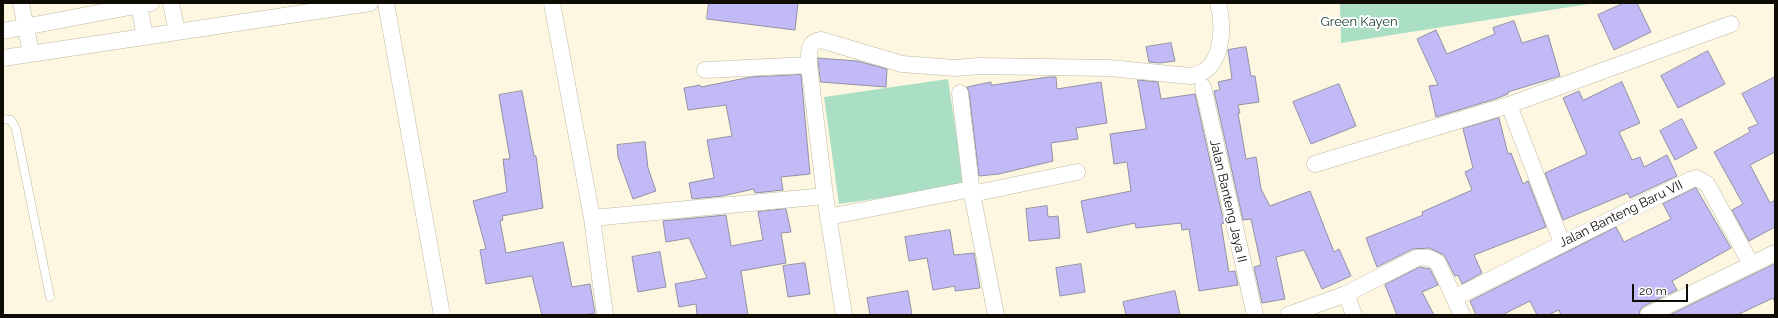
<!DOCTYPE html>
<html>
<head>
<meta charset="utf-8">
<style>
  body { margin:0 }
  #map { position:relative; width:1778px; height:318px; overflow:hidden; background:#fdf7e2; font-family:Raleway,sans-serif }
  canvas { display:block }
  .frame { position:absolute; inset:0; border:4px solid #0e0c05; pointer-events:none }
  .scale { position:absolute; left:1632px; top:284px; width:56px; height:18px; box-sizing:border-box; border:2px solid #0e0c05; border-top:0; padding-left:5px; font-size:12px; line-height:14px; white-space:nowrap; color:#0e0c05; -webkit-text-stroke:3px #fff; paint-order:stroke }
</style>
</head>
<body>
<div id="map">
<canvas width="1778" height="318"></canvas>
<div class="frame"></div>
<div class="scale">20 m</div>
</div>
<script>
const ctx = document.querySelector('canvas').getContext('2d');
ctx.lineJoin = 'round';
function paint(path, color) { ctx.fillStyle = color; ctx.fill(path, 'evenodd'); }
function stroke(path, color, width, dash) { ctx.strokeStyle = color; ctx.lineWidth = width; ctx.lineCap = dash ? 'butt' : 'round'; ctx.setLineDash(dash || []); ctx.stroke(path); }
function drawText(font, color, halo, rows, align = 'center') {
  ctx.font = font + ' Raleway,sans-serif'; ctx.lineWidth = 4; ctx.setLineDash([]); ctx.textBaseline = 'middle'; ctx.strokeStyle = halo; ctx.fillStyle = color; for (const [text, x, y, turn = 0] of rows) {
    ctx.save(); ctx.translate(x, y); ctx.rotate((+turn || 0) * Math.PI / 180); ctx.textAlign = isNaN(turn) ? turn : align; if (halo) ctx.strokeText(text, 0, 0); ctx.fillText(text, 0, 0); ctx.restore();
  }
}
paint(new Path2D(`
  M1340 3H1595L1341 43Z
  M948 79 964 186 839 204 824 97Z`), '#abdfc5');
const building = new Path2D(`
  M709 3H798L795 30 707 19Z
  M1624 3H1637L1651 32 1614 50 1598 15Z
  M1514 21 1522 43 1548 35 1560 76 1508 92V94L1495 99 1436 117 1429 86 1438 85 1417 39 1436 30 1447 54 1495 34 1493 28Z
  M1171 43 1175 61 1160 63 1149 62 1146 47Z
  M1246 47 1251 76H1255L1259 102 1238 105 1240 113H1238L1246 159 1256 157 1261 189 1270 206 1310 191 1334 252 1339 249 1351 276 1322 289 1304 250 1276 257 1285 299 1262 303 1254 267 1261 265 1251 219 1243 220 1214 91 1220 90 1218 82 1232 79 1228 50Z
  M1708 51 1725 84 1678 108 1661 76Z
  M818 58 857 61 887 69 886 87 821 82Z
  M801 75 810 174 781 177 783 190 755 193 754 189 722 196 692 199 689 183 714 178 707 140 732 136 726 105 688 110 684 88 700 85 701 87 751 77Z
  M1049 77H1056L1057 89 1101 82 1107 123 1076 128 1078 139 1051 143 1053 161 999 174 979 176 969 92 967 87 991 82V85Z
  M1775 77V152L1750 165 1770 203 1775 200V227L1749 241 1732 210 1743 204 1714 152 1750 132 1748 128 1758 124 1742 94Z
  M1138 80 1158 82 1161 99 1195 94 1224 223 1221 224 1229 272 1235 271 1238 285 1199 291 1189 229 1182 230 1181 223 1136 228 1135 223 1087 233 1081 201 1131 191 1127 162 1114 164 1110 134 1146 129Z
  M1622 82 1640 123 1619 132 1632 160 1640 157 1644 167 1667 155 1677 176 1630 198 1628 193 1563 220 1545 173 1587 154 1563 98 1579 91 1583 100Z
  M1339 84 1356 126 1311 144 1293 102Z
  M522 91 534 156H536L543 208 502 216 503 220 500 221 506 253 563 242 572 287 590 284 595 313 584 315H542L532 276 486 284 480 250 486 249 473 201 507 192 503 159H510L499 95Z
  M1499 118 1508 154 1511 153 1523 184 1528 181 1546 227 1474 255 1482 273 1462 284 1458 275 1455 276 1444 255 1429 248 1413 249 1377 267 1366 238 1423 215 1422 212 1472 190 1465 172 1473 168 1463 129Z
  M1682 119 1697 148 1675 160 1660 131Z
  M645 142 648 168 656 191 633 199 618 157 617 145Z
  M1696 188 1731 248 1672 281 1677 290 1644 306 1640 310 1639 315H1561L1559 310 1548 315H1537L1530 301 1502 315H1476L1470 301 1616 227 1624 242 1671 219 1663 204Z
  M1047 206 1048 217 1058 216 1060 238 1029 241 1026 209Z
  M786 209 791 232 781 233 786 263 741 271 748 315H697L696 304 679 307 675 284 707 278 689 238 666 242 663 221 726 215 731 246 763 240 758 212Z
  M950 230 954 255 974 253 980 288 955 291V286L933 290 927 258 909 261 905 237Z
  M660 252 666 287 638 292 632 257Z
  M805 263 810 294 788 297 783 266Z
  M1081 264 1085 292 1060 296 1056 268Z
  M1775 264V303L1773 298 1737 315H1670Z
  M1420 267 1430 269 1438 285 1422 292 1434 315H1397L1385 285Z
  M908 291 912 315H870L867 298Z
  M1175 291 1180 315H1126L1123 302Z`);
paint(building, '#c2baf7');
stroke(building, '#9290a4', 1);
const lane = new Path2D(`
  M3 119 11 120 16 129 50 297`);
const street = new Path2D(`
  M21 3 31 53
  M171 3 177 32
  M386 3 442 315
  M552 3 592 218 605 315
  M139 5 145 37
  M3 31 151 3
  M3 58 370 3
  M705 70 809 65
  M1203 87 1255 315
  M960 93 972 194 996 315
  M1509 105 1562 243
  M1315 164 1509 105 1731 24
  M972 194 1077 172
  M828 217 971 189
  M592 218 825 196
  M1346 294 1354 315
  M1454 298 1690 180 1697 178 1707 184 1751 264
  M844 315 825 196 809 65C809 53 807 42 821 40L902 64 955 68 979 66 1109 68 1190 76C1223 73 1225 28 1218 3
  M1288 315 1346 294 1417 258C1426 257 1430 257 1438 263L1462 315
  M1648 315 1775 253`);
stroke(lane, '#bfb9a4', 9);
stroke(street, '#bfb9a4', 17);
stroke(lane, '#fff', 8);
stroke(street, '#fff', 16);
drawText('13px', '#1c4332', '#fff', [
  ["Green Kayen",1359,22]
]);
drawText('13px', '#0e0c05', '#fff', [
  ["Jalan Banteng Jaya II",1228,201,77],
  ["Jalan Banteng Baru VII",1621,214,-26]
]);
</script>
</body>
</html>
